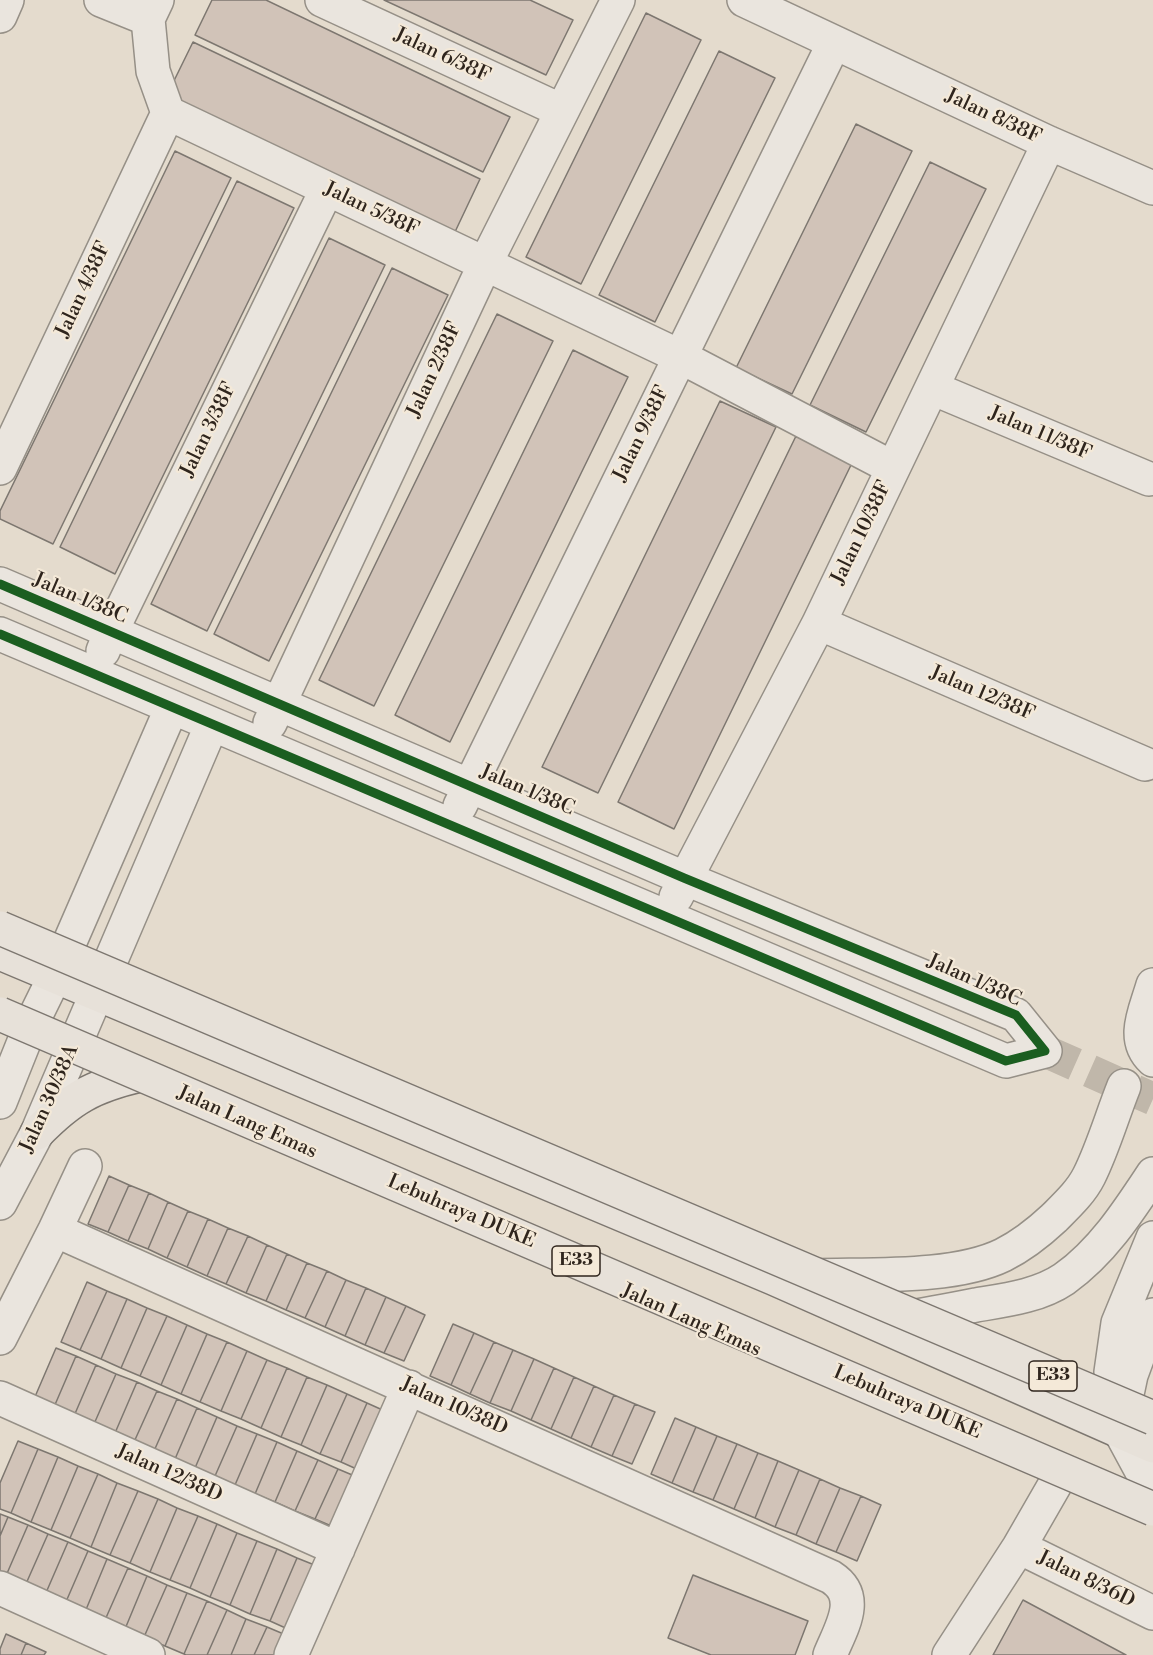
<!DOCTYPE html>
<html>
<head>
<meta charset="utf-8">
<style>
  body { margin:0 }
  canvas { display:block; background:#e4dbcd }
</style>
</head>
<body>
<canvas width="1153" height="1655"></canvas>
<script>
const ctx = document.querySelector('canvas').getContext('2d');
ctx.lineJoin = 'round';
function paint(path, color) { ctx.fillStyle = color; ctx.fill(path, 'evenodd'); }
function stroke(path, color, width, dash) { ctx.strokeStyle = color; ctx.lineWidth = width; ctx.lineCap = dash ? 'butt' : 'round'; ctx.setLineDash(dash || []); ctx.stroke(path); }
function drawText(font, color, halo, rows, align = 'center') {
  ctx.font = font + ' "Libre Bodoni",serif'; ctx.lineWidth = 4.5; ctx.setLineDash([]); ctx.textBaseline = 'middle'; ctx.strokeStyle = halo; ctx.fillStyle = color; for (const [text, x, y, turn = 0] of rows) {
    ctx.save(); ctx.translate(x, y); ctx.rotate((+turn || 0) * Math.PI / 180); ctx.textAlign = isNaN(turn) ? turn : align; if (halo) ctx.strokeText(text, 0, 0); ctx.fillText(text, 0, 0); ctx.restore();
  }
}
const building = new Path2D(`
  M212 0H266L510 117 483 172 195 35Z
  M384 0H530L573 20 546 75Z
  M646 13 701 40 581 284 526 257Z
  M193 42 480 179 454 234 166 97Z
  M719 51 775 78 655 322 599 295Z
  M856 124 912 151 792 394 736 368Z
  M175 151 231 178 53 544 0 519V511Z
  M930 162 986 189 866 432 810 405Z
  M237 181 294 208 115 574 60 547Z
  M329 238 385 265 207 631 151 604Z
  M392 268 448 295 269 661 214 634Z
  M497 314 553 341 374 706 319 680Z
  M573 350 628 377 450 742 395 715Z
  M720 401 776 427 598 793 542 767Z
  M796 436 852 463 674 829 618 802Z
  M109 1176 129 1185 108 1232 88 1224Z
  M129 1185 149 1193 128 1241 108 1232Z
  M149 1193 168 1202 148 1249 128 1241Z
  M168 1202 188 1211 167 1258 148 1249Z
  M188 1211 208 1219 187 1267 167 1258Z
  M208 1219 228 1228 207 1276 187 1267Z
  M228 1228 248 1236 226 1284 207 1276Z
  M248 1236 267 1245 246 1293 226 1284Z
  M267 1245 287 1254 266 1301 246 1293Z
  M287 1254 307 1263 286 1310 266 1301Z
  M307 1263 327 1271 305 1318 286 1310Z
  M327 1271 346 1280 325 1327 305 1318Z
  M346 1280 366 1288 345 1336 325 1327Z
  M87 1282 107 1291 80 1350 61 1342Z
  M366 1288 386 1297 365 1345 345 1336Z
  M107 1291 127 1299 101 1359 80 1350Z
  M386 1297 406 1306 384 1353 365 1345Z
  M127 1299 147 1308 121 1368 101 1359Z
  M406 1306 425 1315 404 1361 384 1353Z
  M147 1308 167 1316 140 1376 121 1368Z
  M167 1316 187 1325 161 1385 140 1376Z
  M453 1324 474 1333 451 1385 430 1376Z
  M187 1325 207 1334 181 1394 161 1385Z
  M474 1333 494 1342 470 1394 451 1385Z
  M207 1334 227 1342 200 1402 181 1394Z
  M227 1342 247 1351 221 1411 200 1402Z
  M494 1342 513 1350 490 1403 470 1394Z
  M56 1348 76 1356 54 1407 34 1399Z
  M513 1350 534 1359 511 1411 490 1403Z
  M247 1351 267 1360 241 1419 221 1411Z
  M76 1356 96 1365 74 1416 54 1407Z
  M534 1359 554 1368 531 1420 511 1411Z
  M267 1360 287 1368 261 1428 241 1419Z
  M96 1365 116 1374 94 1424 74 1416Z
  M287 1368 307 1377 281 1437 261 1428Z
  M554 1368 574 1377 551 1429 531 1420Z
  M116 1374 137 1382 115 1433 94 1424Z
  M307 1377 327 1385 301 1445 281 1437Z
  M574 1377 594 1386 571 1438 551 1429Z
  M137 1382 157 1391 134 1442 115 1433Z
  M327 1385 347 1394 320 1454 301 1445Z
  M594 1386 614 1395 591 1447 571 1438Z
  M157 1391 177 1399 154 1451 134 1442Z
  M347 1394 367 1403 341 1462 320 1454Z
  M614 1395 635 1404 612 1456 591 1447Z
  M177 1399 197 1408 175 1459 154 1451Z
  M367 1403 387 1412 361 1471 341 1462Z
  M635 1404 655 1412 632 1464 612 1456Z
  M197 1408 217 1417 195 1468 175 1459Z
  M217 1417 237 1426 215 1476 195 1468Z
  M675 1418 696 1427 672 1483 651 1474Z
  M237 1426 257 1434 235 1485 215 1476Z
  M696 1427 717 1436 693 1492 672 1483Z
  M257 1434 277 1442 255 1494 235 1485Z
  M717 1436 737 1444 713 1500 693 1492Z
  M18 1441 38 1449 11 1513 0 1509V1483Z
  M277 1442 297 1451 275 1502 255 1494Z
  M737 1444 758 1453 734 1509 713 1500Z
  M38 1449 58 1457 31 1522 11 1513Z
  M297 1451 318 1460 295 1511 275 1502Z
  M758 1453 778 1461 755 1518 734 1509Z
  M58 1457 78 1466 51 1530 31 1522Z
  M318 1460 338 1469 315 1519 295 1511Z
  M778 1461 799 1470 775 1527 755 1518Z
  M78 1466 98 1474 70 1538 51 1530Z
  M338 1469 357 1477 336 1528 315 1519Z
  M799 1470 820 1479 796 1535 775 1527Z
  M98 1474 117 1483 91 1547 70 1538Z
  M820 1479 840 1488 816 1544 796 1535Z
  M117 1483 138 1491 110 1555 91 1547Z
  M840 1488 861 1496 836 1552 816 1544Z
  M138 1491 158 1499 130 1563 110 1555Z
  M861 1496 881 1505 857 1561 836 1552Z
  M158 1499 177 1508 150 1572 130 1563Z
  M177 1508 198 1516 170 1580 150 1572Z
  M0 1514 8 1517 0 1536Z
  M198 1516 217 1524 190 1588 170 1580Z
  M8 1517 28 1525 5 1578 0 1576V1536Z
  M217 1524 237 1533 210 1597 190 1588Z
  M28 1525 48 1534 25 1586 5 1578Z
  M237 1533 257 1541 230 1605 210 1597Z
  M48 1534 68 1542 45 1595 25 1586Z
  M257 1541 277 1549 250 1614 230 1605Z
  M68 1542 88 1551 65 1604 45 1595Z
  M277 1549 297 1558 270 1621 250 1614Z
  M88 1551 107 1559 85 1612 65 1604Z
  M297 1558 317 1566 290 1630 270 1621Z
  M107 1559 128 1568 105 1620 85 1612Z
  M128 1568 147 1576 125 1629 105 1620Z
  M693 1575 808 1621 795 1655H711L668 1638Z
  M147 1576 167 1585 144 1637 125 1629Z
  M167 1585 187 1593 165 1646 144 1637Z
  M187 1593 207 1601 184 1654 165 1646Z
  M1023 1600 1126 1655H993Z
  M207 1601 227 1610 207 1655H186L184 1654Z
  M227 1610 246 1619 231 1655H207Z
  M246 1619 267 1627 254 1655H231Z
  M267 1627 286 1635 278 1655H254Z
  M6 1634 26 1643 21 1655H0V1649Z
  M26 1643 46 1652 44 1655H21Z`);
paint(building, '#d1c3b8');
stroke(building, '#7d7770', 1.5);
stroke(new Path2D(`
  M1045 1051 1153 1099`), '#c0b7aa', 33, [33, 16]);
const minor = new Path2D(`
  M101 0 148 19
  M157 0 148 19 153 71 168 113 681 357 893 468
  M322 0 562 111
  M744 0 1049 143 1153 188
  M0 16 7 0
  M932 388 1149 479
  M0 468 168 113
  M0 584 684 878 1016 1015 1045 1051 1006 1061 0 634
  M819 623 1145 764
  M103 651 111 632 327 189
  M270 723 485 264 618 0
  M460 806 834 43
  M676 897 819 623 1049 143
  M1153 985C1146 1010 1130 1039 1153 1060
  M0 1102 30 1027 55 976 172 707
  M0 1203 37 1133 212 724
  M55 1230 831 1577C862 1597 841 1628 830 1655
  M1153 1238 1118 1323 1111 1372 1120 1431 1153 1492
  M813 1276C868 1274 954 1279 1003 1255 1021 1246 1039 1232 1054 1218 1067 1205 1081 1192 1089 1176 1103 1148 1112 1116 1124 1086
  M899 1319C925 1315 951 1310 976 1305 1006 1300 1039 1296 1064 1279 1102 1252 1128 1212 1153 1174
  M0 1338 55 1230 85 1166
  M0 1398 338 1549
  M1124 1408 1131 1375 1153 1315
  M1019 1547 1153 1613
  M0 1588 148 1655
  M291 1655 409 1387
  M949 1655 1019 1547 1057 1481`);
const major = new Path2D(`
  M0 953 773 1278 1153 1446
  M37 1133C71 1098 93 1086 140 1075`);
stroke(minor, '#969087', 36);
stroke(major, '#7d7770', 36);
stroke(minor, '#eae5de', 33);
stroke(major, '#e7e1d9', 33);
const highwayBridge = new Path2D(`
  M0 928 1153 1418
  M0 1014 1153 1509`);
stroke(highwayBridge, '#7d7770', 36, []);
stroke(highwayBridge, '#e7e1d9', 33);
stroke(new Path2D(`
  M0 584 684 878 1016 1015 1045 1051 1006 1061 0 634`), '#1b5e20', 9);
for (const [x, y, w] of [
  [576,1261,48],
  [1053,1376,48]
]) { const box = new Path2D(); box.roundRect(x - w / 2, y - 15, w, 30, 4.5); ctx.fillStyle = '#f4e9d8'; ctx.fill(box); stroke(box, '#2f251d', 1.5); }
drawText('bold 18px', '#2f251d', null, [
  ["E33",576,1261],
  ["E33",1053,1376]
]);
drawText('20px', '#2f251d', '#f4e9d8', [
  ["Jalan 6/38F",442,56,25],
  ["Jalan 8/38F",993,117,25],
  ["Jalan 5/38F",371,210,25],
  ["Jalan 4/38F",84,290,-65],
  ["Jalan 2/38F",435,370,-65],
  ["Jalan 3/38F",209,430,-64],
  ["Jalan 9/38F",642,434,-64],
  ["Jalan 11/38F",1040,434,23],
  ["Jalan 10/38F",862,533,-64],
  ["Jalan 1/38C",80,599,23],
  ["Jalan 12/38F",982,694,23],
  ["Jalan 1/38C",527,791,23],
  ["Jalan 1/38C",974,981,24],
  ["Jalan 30/38A",50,1099,-66],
  ["Jalan Lang Emas",247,1123,24],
  ["Lebuhraya DUKE",461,1212,23],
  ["Jalan Lang Emas",691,1321,24],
  ["Lebuhraya DUKE",907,1403,23],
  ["Jalan 10/38D",454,1407,24],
  ["Jalan 12/38D",169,1474,24],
  ["Jalan 8/36D",1086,1580,26]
]);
</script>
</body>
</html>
